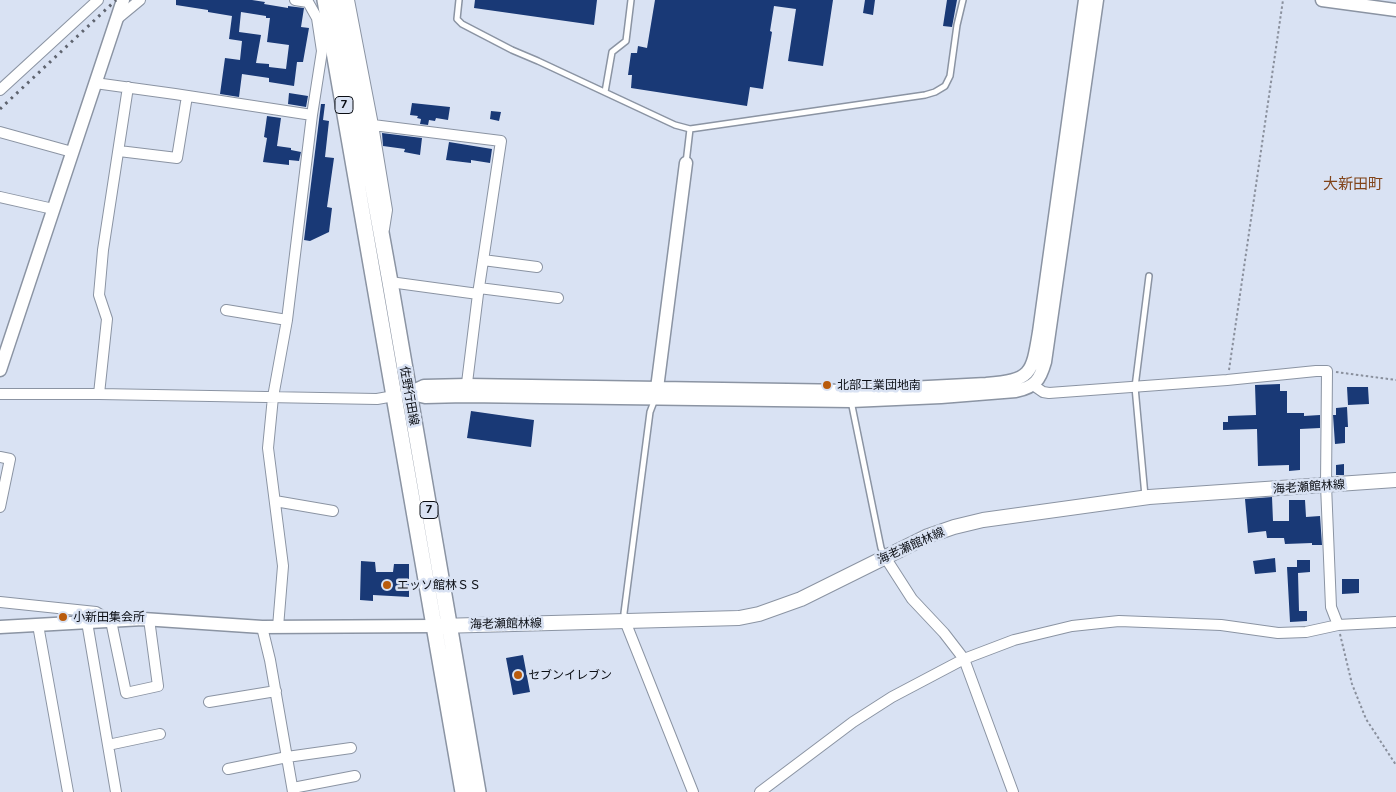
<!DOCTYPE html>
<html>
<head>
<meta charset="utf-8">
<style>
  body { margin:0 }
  canvas { display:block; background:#d9e2f3 }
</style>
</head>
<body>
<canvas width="1396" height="792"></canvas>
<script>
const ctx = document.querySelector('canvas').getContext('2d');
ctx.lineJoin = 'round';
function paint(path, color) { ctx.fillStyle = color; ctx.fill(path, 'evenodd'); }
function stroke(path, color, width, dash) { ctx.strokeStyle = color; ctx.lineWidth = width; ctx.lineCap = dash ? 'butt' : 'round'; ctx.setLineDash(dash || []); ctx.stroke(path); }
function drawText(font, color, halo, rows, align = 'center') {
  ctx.font = font + ' Inter,"Noto Sans JP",sans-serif'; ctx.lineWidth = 5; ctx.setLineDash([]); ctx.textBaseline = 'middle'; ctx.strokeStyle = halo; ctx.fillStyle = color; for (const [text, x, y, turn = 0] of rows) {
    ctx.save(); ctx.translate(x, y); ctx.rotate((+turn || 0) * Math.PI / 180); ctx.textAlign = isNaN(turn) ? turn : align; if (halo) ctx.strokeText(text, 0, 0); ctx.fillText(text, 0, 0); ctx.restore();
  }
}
paint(new Path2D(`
  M176 0H252L265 2 264 4 288 8V6L304 8 301 27 309 28 303 62H297L294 86 269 82V78L242 74 239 97 220 94 225 58 240 60 242 41 229 39 232 16 208 12V10L176 5ZM241 12 266 16V18H270L267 42 289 45 286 69 269 67V64L256 63 261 35 239 32Z
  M475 0H597L594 25 474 8Z
  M655 0H833L823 66 788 61 796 9 774 6 770 31 772 32 763 89 750 87 747 106 631 88 632 75H628L631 53H637L638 46 647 48Z
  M865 0H875L873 15 863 13Z
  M947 0H957L952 27 943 26Z
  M289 93 308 96 306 107 288 104Z
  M412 103 450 107 448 120 436 118 435 121 429 120 428 125 420 124 421 119 417 118 418 116 410 115Z
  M321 104H325L323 120 329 121 325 157 334 158 327 207 332 208 329 232 310 241 304 240Z
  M491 111 501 112 499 121 490 119Z
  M267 116 281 118 277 146 291 148V150L301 152 299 161 289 160V165L263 162 267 138 264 137Z
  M382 133 422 138 420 155 404 152 405 149 383 146Z
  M449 142 492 149 490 163 471 160V163L446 160Z
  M1280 384V391H1287V413H1304V416L1320 415V428L1300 429V470L1289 471V465L1258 466 1257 429 1223 430V422H1228V416L1256 415 1255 385Z
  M1347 387H1368L1369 404 1348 405Z
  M1347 407 1348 427H1345V443L1335 444 1333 415H1336V408Z
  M471 411 534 420 531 447 467 438Z
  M1344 464V475H1336V465Z
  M1272 497 1273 521H1289V500H1305L1306 517 1320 516 1322 545H1312V543L1285 544 1284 538H1267L1266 531 1248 533 1245 499Z
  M1275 558 1276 572 1255 574 1253 561Z
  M1297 560H1310V572L1298 573 1299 611H1307V621L1290 622 1287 567H1297Z
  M361 561 375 562 376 572H393L394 564H409V597L373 595V601L360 600Z
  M1342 579H1359V593L1342 594Z
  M523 655 530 692 513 695 506 658Z`), '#193976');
const service = new Path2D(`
  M459 0 457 19 462 24 512 50 538 61 675 125 690 129 925 95 935 92 945 86 950 76 957 25 963 0
  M605 92 612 52 626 41 631 0
  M686 163 690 129
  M851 401 881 548 885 556
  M1145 496 1135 387 1149 276
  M625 621 624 613 650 412 655 399`);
const minor = new Path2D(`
  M349 0 373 125 387 210 384 229
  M117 19 140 0
  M95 83 175 94 312 115
  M0 90 98 0
  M373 125 501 141 478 294 466 391
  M0 132 72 152
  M119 151 177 158 187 96
  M0 197 53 209
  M483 260 537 267
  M390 282 478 294
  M479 288 558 298
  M226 310 287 320
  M1033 385 1043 392 1049 393 1227 380 1316 371H1327L1326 485 1331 607 1338 625
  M0 394H99L377 399 394 396
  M99 394 107 319 99 295 103 250 128 87
  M0 457 10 459 0 507
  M275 501 333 511
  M885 557 912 599 944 633 964 659 1013 792
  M0 602 96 612 111 621 126 693 158 686 149 619
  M625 621 693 792
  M87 622 116 792
  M38 625 68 792
  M262 627 270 660 293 792
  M278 627 283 566 268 448 273 397 287 320 312 115 322 51 317 18 308 2 295 0
  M209 702 276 691
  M108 745 160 734
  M228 769 287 757 351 748
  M293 788 355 776
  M760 792 853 722 892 697 964 659 1014 640 1072 626 1119 621 1221 625 1278 633 1306 632 1338 625 1396 622`);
const tertiary = new Path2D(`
  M1322 0 1396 10
  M0 370 123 0
  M408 393 425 397 465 396 851 401 941 397 1016 391C1035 387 1040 380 1045 362L1097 0
  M407 394 424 386 467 385 851 391 986 384C1031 380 1032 375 1039 332L1085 0
  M656 396 686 163
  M0 627 143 619 262 627 434 626`);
const secondary = new Path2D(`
  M439 626 739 618 759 614 801 599 928 536 954 527 983 520 1149 497 1396 480`);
const primary = new Path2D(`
  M325 0C372 264 416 528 463 792
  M339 0 390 282 478 792`);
stroke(service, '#8b94a3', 8);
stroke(minor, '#8b94a3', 12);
stroke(tertiary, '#8b94a3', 15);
stroke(secondary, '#8b94a3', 16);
stroke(primary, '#8b94a3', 18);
stroke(new Path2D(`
  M1229 370 1283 0
  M1336 372 1396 380
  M1340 634 1352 684 1366 719 1396 765`), '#8a909d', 2, [2.5, 2.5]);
stroke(service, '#fff', 5);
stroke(minor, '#fff', 10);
stroke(tertiary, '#fff', 12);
stroke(secondary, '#fff', 14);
stroke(primary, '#fff', 15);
stroke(new Path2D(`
  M0 109 116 0`), '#5f646f', 3, [2.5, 5]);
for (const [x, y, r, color] of [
  [827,385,5,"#b95b0c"],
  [387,585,5,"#b95b0c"],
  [63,617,5,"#b95b0c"],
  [518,675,5,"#b95b0c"]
]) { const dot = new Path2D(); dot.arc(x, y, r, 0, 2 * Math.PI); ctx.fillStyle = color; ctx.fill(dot); stroke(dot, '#d9e2f3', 2); }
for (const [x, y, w] of [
  [344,105,18],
  [429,510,18]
]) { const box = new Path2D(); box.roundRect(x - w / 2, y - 8.5, w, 17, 4); ctx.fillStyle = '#d9e2f3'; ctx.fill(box); stroke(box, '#0b0e14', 1); }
drawText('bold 11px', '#0b0e14', null, [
  ["7",344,105],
  ["7",429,510]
]);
drawText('12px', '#0b0e14', '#d9e2f3', [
  ["北部工業団地南",837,385],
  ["エッソ館林ＳＳ",397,585],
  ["小新田集会所",73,617],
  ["セブンイレブン",528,675]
], 'left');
drawText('12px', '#0b0e14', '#d9e2f3', [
  ["佐野行田線",409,396,80],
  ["海老瀬館林線",1309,487,-4],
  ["海老瀬館林線",911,546,-24],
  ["海老瀬館林線",506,624,-1]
]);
drawText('15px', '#81441a', '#d9e2f3', [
  ["大新田町",1353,184]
]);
</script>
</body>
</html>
